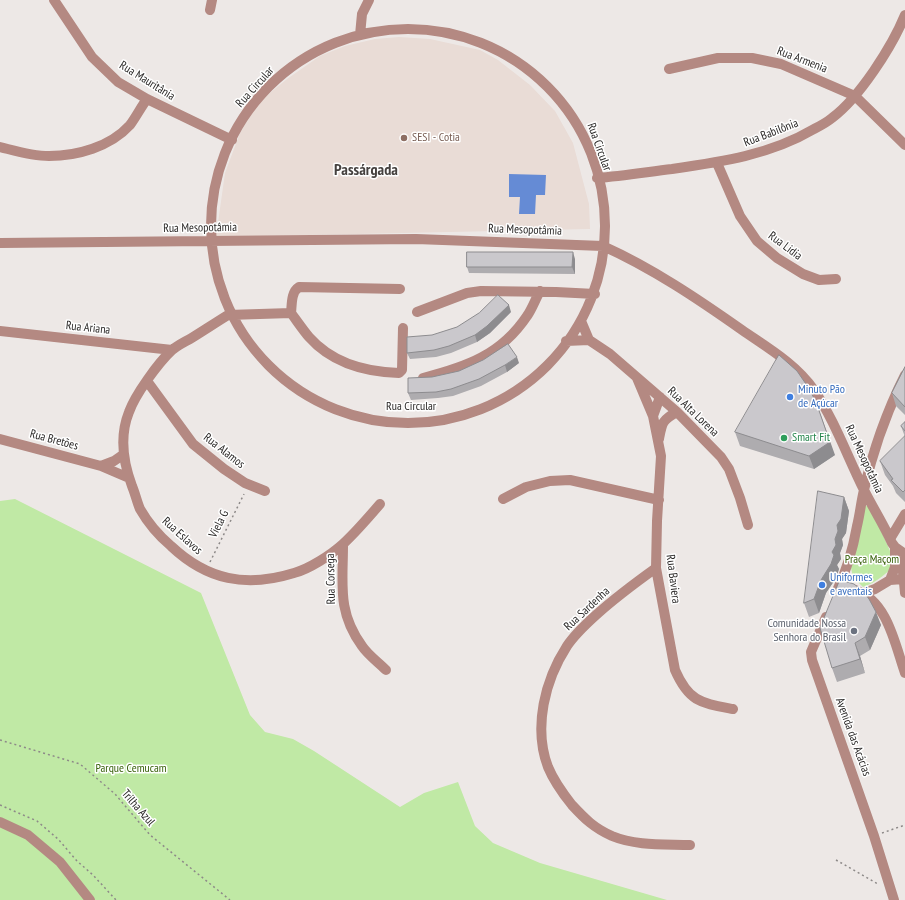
<!DOCTYPE html>
<html>
<head>
<meta charset="utf-8">
<style>
  body { margin:0 }
  canvas { display:block; background:#ede8e6 }
</style>
</head>
<body>
<canvas width="905" height="900"></canvas>
<script>
const ctx = document.querySelector('canvas').getContext('2d');
ctx.lineJoin = 'round';
function paint(path, color) { ctx.fillStyle = color; ctx.fill(path, 'evenodd'); }
function stroke(path, color, width, dash) { ctx.strokeStyle = color; ctx.lineWidth = width; ctx.lineCap = dash ? 'butt' : 'round'; ctx.setLineDash(dash || []); ctx.stroke(path); }
function drawText(font, color, halo, rows, align = 'center') {
  ctx.font = font + ' "PT Sans Narrow",sans-serif'; ctx.lineWidth = 3; ctx.setLineDash([]); ctx.textBaseline = 'middle'; ctx.strokeStyle = halo; ctx.fillStyle = color; for (const [text, x, y, turn = 0] of rows) {
    ctx.save(); ctx.translate(x, y); ctx.rotate((+turn || 0) * Math.PI / 180); ctx.textAlign = isNaN(turn) ? turn : align; if (halo) ctx.strokeText(text, 0, 0); ctx.fillText(text, 0, 0); ctx.restore();
  }
}
paint(new Path2D(`
  M399 37 430 39 480 50 498 60 530 85 555 111 573 143 589 204 590 229 216 237 225 173 240 133 259 102 287 79 320 56 345 46 375 39Z`), '#e9dcd6');
paint(new Path2D(`
  M15 499 201 593 250 715 265 732 293 739 314 751 400 807 424 793 458 782 475 826 493 843 540 863 667 900H0V501Z
  M863 503 872 510 890 551 892 568C883 576 875 583 863 587L853 577 851 568Z`), '#c0e9a5');
paint(new Path2D(`
  M509 174 546 175 545 195H536L535 214H519L520 197H509Z`), '#658bd5');
stroke(new Path2D(`
  M210 562 244 494
  M0 740 80 764 115 794 150 835 230 900
  M0 805 37 821 58 839 77 861 93 875 116 900
  M882 833 905 825
  M836 860 878 884`), '#8d8988', 1.5, [2, 3]);
stroke(new Path2D(`
  M54 0 92 57 118 82 147 99 232 140
  M210 10 212 0
  M211 226a197 197 0 1 1 394 0a197 197 0 1 1-394 0Z
  M360 35 362 14 369 0
  M669 69 718 58H752L781 64 855 96 905 145
  M0 147C16 151 32 156 49 156 77 156 110 147 130 125 136 117 141 107 147 99
  M717 163 740 216 757 241 777 258 803 274 819 280 836 279
  M597 178C622 176 647 172 672 169 721 162 770 155 814 129 820 126 826 123 832 118 859 98 892 47 905 15
  M0 243 416 239 603 246C652 268 698 299 742 330 768 348 796 364 814 390 835 421 847 456 864 490 873 508 884 525 892 543L895 547 905 554
  M400 289 299 287C291 292 292 304 291 313 297 321 303 330 309 337 332 363 366 372 399 373L402 370 403 328
  M417 312 467 293 481 291 556 292 595 294
  M228 315C215 323 203 331 190 339 184 342 177 346 172 350 158 363 135 395 129 412 119 437 123 462 132 486 135 493 137 502 140 509 148 523 158 535 171 546 207 580 246 588 294 573 309 569 331 555 343 544 356 532 368 518 380 504
  M228 315 291 313
  M581 321 589 340 610 354 677 412 721 457 729 469 740 498 748 525
  M0 331 172 350
  M566 341 589 340
  M423 378C466 367 501 355 527 316 532 309 535 300 540 291
  M637 378 653 416
  M147 381 193 444 224 469 245 483 265 491
  M660 397 653 416 661 456 657 521 656 568 675 670C689 702 701 703 733 709
  M0 439 101 466 129 478
  M659 439C662 423 662 420 677 412
  M101 466 114 461 124 454
  M503 499 526 487 550 481 570 480 659 500
  M890 539 905 514
  M343 545C343 584 337 612 362 646 368 655 378 662 386 670
  M905 558 903 572 905 593
  M656 568C635 583 615 598 596 615 586 624 575 634 567 646 545 680 533 727 548 767 553 779 564 795 572 805 585 819 594 828 612 836 636 846 664 844 690 845
  M890 580 895 567V547
  M855 590C888 601 895 645 905 673
  M836 593C846 572 853 549 857 526 860 514 861 502 864 490 873 450 887 411 905 375
  M864 593 875 589 890 580 903 579
  M826 617 811 652 812 660 874 836 894 900
  M0 822 28 835 60 862 90 900`), '#b48982', 10);
paint(new Path2D(`
  M575 259V274L469 273 467 267Z
  M511 312 490 333 477 342 451 353 436 357 410 359 407 353Z
  M519 363 507 372 481 386 453 396 438 398 411 400 408 393 459 371Z
  M905 367V415L896 406 892 393Z
  M905 422V502L896 493 893 486 885 475 880 461 905 437 901 426Z
  M735 432 835 455 814 469 740 446Z
  M844 497 849 511 846 533 842 539 843 545 840 553 841 559 837 565 839 569 836 578 826 593 819 613 809 617 804 603Z
  M863 591 881 625 870 650 860 656 865 673 837 682 832 668Z`), '#aeacaf');
paint(new Path2D(`
  M573 252 575 259V274L572 267Z
  M509 305 511 312 490 333 477 342 475 335Z
  M517 357 519 363 507 372 505 365Z
  M816 402 835 455 814 469 809 456Z
  M844 497 849 511 846 533 842 539 843 545 840 553 841 559 837 565 839 569 836 578 826 593 819 613 814 599 821 580 832 552 835 539 837 525Z
  M876 612 881 625 870 650 865 637Z
  M855 643 860 656 865 673 860 659Z`), '#8d8c8f');
const building = new Path2D(`
  M467 252H573L572 267H467Z
  M498 295 509 305 487 326 475 335 449 346 434 350 407 353V337L432 335 457 327 479 313Z
  M508 344 517 357 505 365 479 379 451 389 436 392 408 393V378L432 377 459 371 483 360Z
  M779 355 797 371 808 387 816 402 830 442 809 456 735 432Z
  M905 367V407L892 393Z
  M905 422V431L901 426Z
  M905 436V490L903 492 891 480 893 479 880 461Z
  M818 491 844 497 841 519 837 525 838 531 835 539 836 545 832 552 834 555 831 564 821 580 814 599 804 603Z
  M840 580 854 584 863 591 869 599 876 612 865 637 855 643 860 659 832 668 820 628Z`);
paint(building, '#cac8cc');
stroke(building, '#8d8c8f', 1);
for (const [x, y, r, color] of [
  [404,138,4,"#8d6e63"],
  [790,397,4,"#3f7fe0"],
  [784,438,4,"#2e9e5b"],
  [822,585,4,"#3f7fe0"],
  [854,631,4,"#6b7280"]
]) { const dot = new Path2D(); dot.arc(x, y, r, 0, 2 * Math.PI); ctx.fillStyle = color; ctx.fill(dot); stroke(dot, '#fff', 1.5); }
drawText('12px', '#2b2928', '#fff', [
  ["Rua Armenia",802,60,21],
  ["Rua Mauritânia",147,81,32],
  ["Rua Circular",255,87,-48],
  ["Rua Babilônia",771,133,-21],
  ["Rua Circular",599,147,70],
  ["Rua Mesopotâmia",200,228,-1],
  ["Rua Mesopotâmia",525,230,2],
  ["Rua Lidia",785,246,37],
  ["Rua Ariana",88,328,6],
  ["Rua Circular",411,407],
  ["Rua Alta Lorena",693,412,44],
  ["Rua Bretões",54,440,15],
  ["Rua Alamos",224,451,38],
  ["Rua Mesopotâmia",864,459,65],
  ["Viela G",219,524,-63],
  ["Rua Eslavos",182,536,42],
  ["Rua Corsega",331,579,-91],
  ["Rua Baviera",673,579,83],
  ["Rua Sardenha",587,609,-43],
  ["Avenida das Acácias",853,737,70],
  ["Trilha Azul",138,808,49]
]);
drawText('12px', '#785e54', '#fff', [
  ["SESI - Cotia",412,138]
], 'left');
drawText('12px', '#366cbe', '#fff', [
  ["Minuto Pão",798,390],
  ["de Açúcar",798,404],
  ["Uniformes",830,578],
  ["e aventais",830,592]
], 'left');
drawText('12px', '#27864d', '#fff', [
  ["Smart Fit",792,438]
], 'left');
drawText('12px', '#365f08', '#fff', [
  ["Praça Maçom",872,560],
  ["Parque Cemucam",131,769]
]);
drawText('12px', '#5b616d', '#fff', [
  ["Comunidade Nossa",846,624],
  ["Senhora do Brasil",846,638]
], 'right');
drawText('bold 16px', '#45413f', '#fff', [
  ["Passárgada",366,170]
]);
</script>
</body>
</html>
